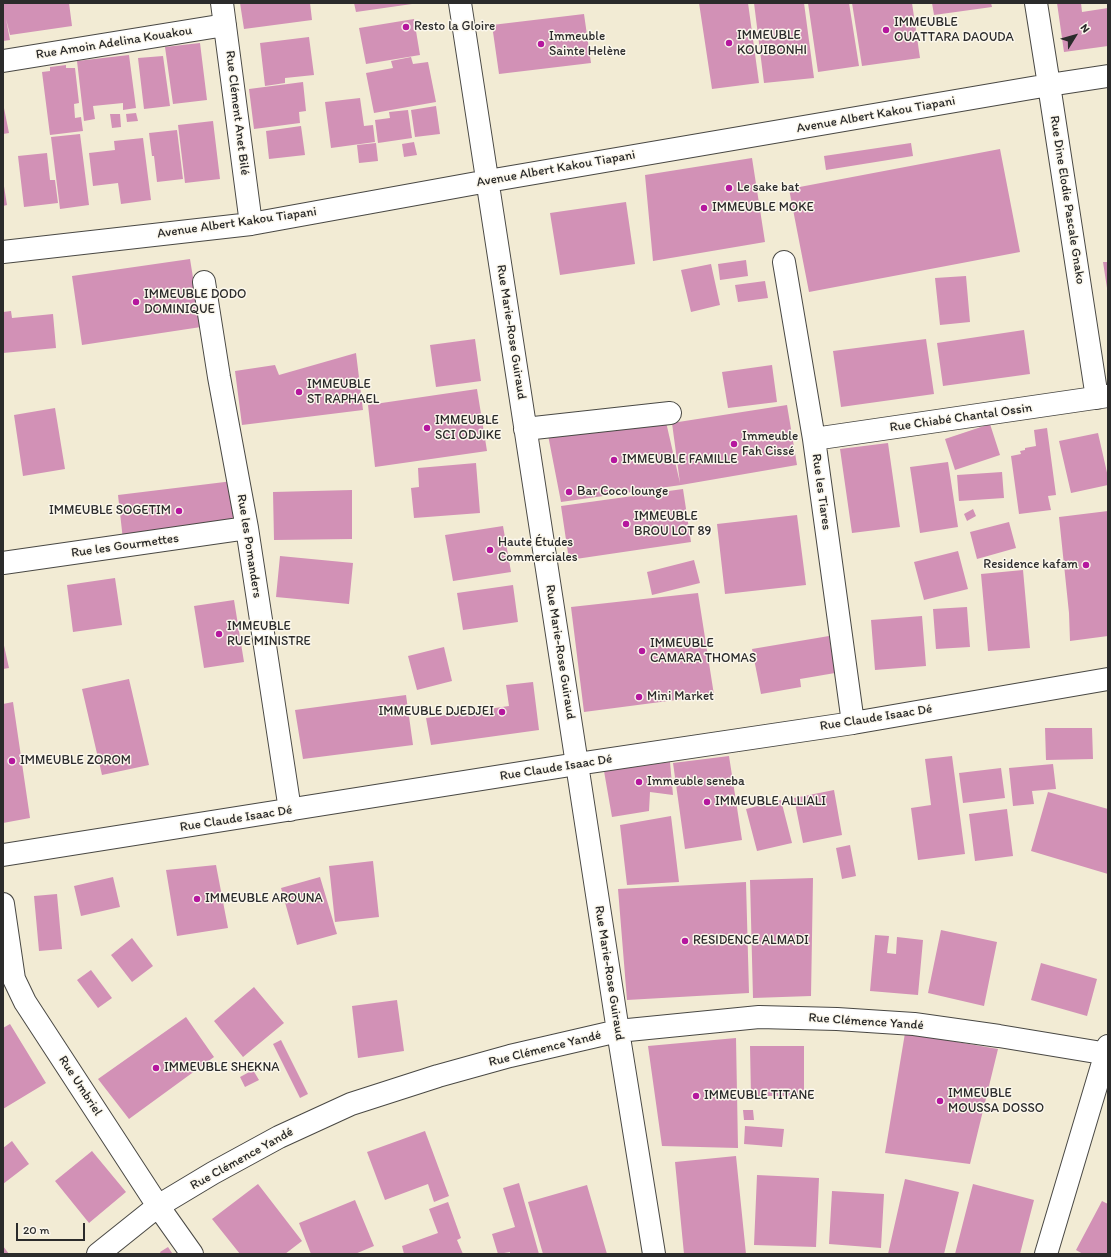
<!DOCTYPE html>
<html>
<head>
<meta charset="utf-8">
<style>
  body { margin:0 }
  #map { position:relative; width:1111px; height:1257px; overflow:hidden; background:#f2ebd4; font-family:Itim,sans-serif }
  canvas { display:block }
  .frame { position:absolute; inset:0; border:4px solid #2b2b2b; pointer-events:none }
  .north { position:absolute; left:1055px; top:16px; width:40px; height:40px; -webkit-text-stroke:3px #fbf7ec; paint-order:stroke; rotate:53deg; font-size:11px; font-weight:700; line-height:16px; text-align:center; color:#2b2b2b }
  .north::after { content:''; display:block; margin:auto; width:14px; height:18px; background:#2b2b2b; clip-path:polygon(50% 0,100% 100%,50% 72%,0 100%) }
  .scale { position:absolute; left:16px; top:1223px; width:69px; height:18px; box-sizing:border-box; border:2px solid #2b2b2b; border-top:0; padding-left:5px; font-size:12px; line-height:14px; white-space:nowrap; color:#2b2b2b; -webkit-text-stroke:3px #fbf7ec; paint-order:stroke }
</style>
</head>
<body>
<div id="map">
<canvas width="1111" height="1257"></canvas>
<div class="frame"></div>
<div class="north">N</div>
<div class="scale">20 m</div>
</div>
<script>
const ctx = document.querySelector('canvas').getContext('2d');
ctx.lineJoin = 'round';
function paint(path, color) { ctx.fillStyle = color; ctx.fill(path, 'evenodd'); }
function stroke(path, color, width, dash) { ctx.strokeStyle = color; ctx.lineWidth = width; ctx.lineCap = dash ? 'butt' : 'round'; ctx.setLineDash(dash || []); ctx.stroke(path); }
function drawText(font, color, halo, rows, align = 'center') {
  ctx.font = font + ' Itim,sans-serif'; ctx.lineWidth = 3; ctx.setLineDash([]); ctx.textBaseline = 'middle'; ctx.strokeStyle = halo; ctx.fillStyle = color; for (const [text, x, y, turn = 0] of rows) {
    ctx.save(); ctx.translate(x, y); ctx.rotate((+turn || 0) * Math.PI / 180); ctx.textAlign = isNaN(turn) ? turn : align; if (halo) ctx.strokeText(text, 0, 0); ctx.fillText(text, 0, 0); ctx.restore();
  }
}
paint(new Path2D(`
  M3 3H69L72 26 10 35 6 19 10 40 3 41Z
  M240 3H310L312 20 244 29Z
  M354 3H412V4L356 12Z
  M699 3H748L759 83 712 89Z
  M754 3H804L814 78 764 83Z
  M808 3H849L859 66 818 72Z
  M852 3H912L920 58 862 66Z
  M932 3H991L992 7 934 15Z
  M1057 3H1081L1082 12 1108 8V46L1064 52Z
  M584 14 591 63 499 74 492 25Z
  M414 19 420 55 366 64 359 28Z
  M309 37 314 75 285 78V83L265 86 260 43Z
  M200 43 207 100 173 104 165 47Z
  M129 55 136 108 123 110V103L93 106 95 119 84 121 77 61Z
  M163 56 170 106 144 109 138 58Z
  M411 57 413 64 428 62 436 102 374 113 366 73 393 68 391 61Z
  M66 65V68H75L79 103 74 104 75 118 81 117 83 131 50 135 42 72 50 71V67Z
  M303 82 306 111 299 112 300 123 254 129 249 89Z
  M360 98 364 126 373 125 375 142 331 148 325 102Z
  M3 103 9 133 3 134Z
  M436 106 440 134 415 137 411 110Z
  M408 110 412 138 378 143 375 120 390 118 389 112Z
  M136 113 138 121 127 122 126 114Z
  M110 114H120L121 127 112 128Z
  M213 121 220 179 185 183 178 125Z
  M301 126 305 155 269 159 266 131Z
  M177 130 183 179 157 182 154 156H152L149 133Z
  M80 134 89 205 60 209 51 137Z
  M143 138 151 200 121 204 118 183 93 186 89 153 115 150 114 141Z
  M414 142 417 155 404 157 402 144Z
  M376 143 378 161 359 163 357 145Z
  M911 143 913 156 826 170 824 156Z
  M1000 149 1020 252 809 292 789 189Z
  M47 153 50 180H55L58 203 24 207 18 156Z
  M752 158 765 242 653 261 645 175Z
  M3 180 7 205 3 206Z
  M626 202 635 264 560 275 550 213Z
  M190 259 201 327 82 345 72 276Z
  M746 260 748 276 720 280 718 264Z
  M1103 262H1108V288H1107Z
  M711 264 720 305 691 312 681 270Z
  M966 276 970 322 940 325 935 278Z
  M765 281 768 298 738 302 735 285Z
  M11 311 12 318 53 314 56 348 3 353V312Z
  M1024 330 1030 374 943 386 937 343Z
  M475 339 481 381 436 387 430 345Z
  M926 339 934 394 841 407 833 351Z
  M356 353 363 410 242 425 235 371 275 365 279 375Z
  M772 365 777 402 728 408 722 372Z
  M477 389 487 451 375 467 368 405Z
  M787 405 797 465 681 485 561 502 548 435 666 422 680 483 672 423Z
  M55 408 65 469 23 476 14 415Z
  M990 424 1000 455 955 470 945 439Z
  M1047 428 1056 495 1048 496 1051 510 1019 514 1011 456 1021 454 1020 451 1025 450V448L1036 446 1034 430Z
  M1098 433 1108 477V485L1071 493 1059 441Z
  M888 443 900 527 852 533 840 449Z
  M948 462 958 527 920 533 910 467Z
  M476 463 480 513 414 518 411 488 419 487 418 468Z
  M1002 472 1004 498 959 501 957 475Z
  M233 481 240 527 123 540 118 495Z
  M683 489 691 542 569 560 561 506Z
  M352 490V539L274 540 273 492Z
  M973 509 976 516 967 521 964 514Z
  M1108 511V636L1070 641 1069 613 1059 517Z
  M797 515 806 585 725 594 717 524Z
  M1009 522 1016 548 977 559 970 532Z
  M503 526 511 572 453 581 445 535Z
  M958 551 968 589 924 600 914 562Z
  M280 556 353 563 349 604 276 597Z
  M694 560 700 583 652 595 647 572Z
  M1023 570 1030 648 988 651 981 574Z
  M115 578 122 625 73 632 67 585Z
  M513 585 518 622 463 630 457 593Z
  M698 593 714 695 584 712 571 607Z
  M234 600 244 662 204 668 194 606Z
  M967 607 970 647 936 649 933 609Z
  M922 616 926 666 875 670 871 620Z
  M829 636 835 673 800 679 801 687 761 694 752 649Z
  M3 641 9 668 3 669Z
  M444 647 452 681 417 690 408 656Z
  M129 679 149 765 102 775 82 689Z
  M533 682 539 730 431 745 426 718 509 706 506 685Z
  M406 695 413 745 303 759 295 710Z
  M13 702 30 818 3 823V704Z
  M1045 728H1092L1093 759 1046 760Z
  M729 756 742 840 685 849 673 763Z
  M952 756 965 854 918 860 911 808 931 805 925 759Z
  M670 762 673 795 650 792 649 811 612 817 604 771Z
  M1053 764 1056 789 1032 791 1034 804 1013 806 1009 768Z
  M1001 768 1005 798 963 803 959 773Z
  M834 790 842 835 803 843 794 798Z
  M1048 792 1108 809V874L1031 851Z
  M781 800 792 843 757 851 746 809Z
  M1007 809 1013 856 975 861 969 814Z
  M671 816 679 882 627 885 620 825Z
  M850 845 856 876 842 879 836 848Z
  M373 861 379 917 335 922 329 866Z
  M216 865 228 928 177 936 166 870Z
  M113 877 120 907 81 916 74 886Z
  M320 877 337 934 297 945 281 888Z
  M813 878 811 996 753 998 750 880Z
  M746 882 749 993 627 1000 618 889Z
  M57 894 62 949 39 951 34 896Z
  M941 930 997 942 984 1006 928 993Z
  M875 935 889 936 887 953 896 954 897 937 923 940 918 995 870 991Z
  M132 938 153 966 132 982 111 955Z
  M1041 963 1097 979 1087 1016 1031 1000Z
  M91 970 112 998 98 1008 77 980Z
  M254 987 284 1023 243 1057 214 1021Z
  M397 1000 404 1051 358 1058 352 1006Z
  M186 1017 214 1057 129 1119 98 1079Z
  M10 1024 46 1083 3 1109V1028Z
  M905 1033 998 1049 970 1164 885 1153Z
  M736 1038 738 1148 662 1146 648 1046Z
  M281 1040 308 1094 300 1098 273 1044Z
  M750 1046H804V1096H751Z
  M253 1070 259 1080 245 1087 240 1077Z
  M743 1110H753L754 1120H744Z
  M745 1126 784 1129 782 1147 744 1144Z
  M425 1131 449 1196 434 1202 428 1184 385 1200 367 1152Z
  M12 1141 29 1164 3 1184V1148Z
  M92 1151 126 1192 89 1223 55 1181Z
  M736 1156 746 1254H684L675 1162Z
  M757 1175 819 1178 816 1247 754 1245Z
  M905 1179 959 1192 944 1254H888Z
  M519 1183 539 1254H510V1252L498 1254 492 1234 515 1227 503 1188Z
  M258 1184 302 1241 285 1254H240L212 1219Z
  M973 1184 1034 1200 1020 1254H955Z
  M587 1185 607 1254H543L528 1202Z
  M832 1191 884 1194 881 1248 829 1244Z
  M355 1200 374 1246 355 1254H311L299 1223Z
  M1102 1201 1108 1204V1254H1083L1076 1250Z
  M448 1202 461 1238 457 1240 463 1254H404L402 1246 438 1233 429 1209Z
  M3 1246 9 1254H3Z
  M168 1247 172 1253 161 1254 160 1252Z`), '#d291b6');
const minor = new Path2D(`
  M222 3 251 224
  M460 3 618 1031 654 1254
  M1036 3 1049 85 1097 398
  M3 61 225 25
  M3 252 251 224 488 181 1049 85 1108 76
  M784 262 814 439 853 723
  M204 282 219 377 247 528 290 810
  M525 429 670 413
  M814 439 1108 396
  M3 563 247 528
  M3 855 577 764 853 723 1108 679
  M3 904 14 979 25 1002 158 1206 192 1254
  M98 1254 158 1206 213 1173 279 1137 351 1104 438 1076 510 1056 618 1031 759 1017 837 1019 914 1024 999 1036 1108 1054
  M1046 1254 1108 1046`);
stroke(minor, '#494844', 24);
stroke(minor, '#fff', 22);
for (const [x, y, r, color] of [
  [406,27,4,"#b5179e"],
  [886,30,4,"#b5179e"],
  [729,43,4,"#b5179e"],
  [541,44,4,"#b5179e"],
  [729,188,4,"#b5179e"],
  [704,208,4,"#b5179e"],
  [136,302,4,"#b5179e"],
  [299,392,4,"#b5179e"],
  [427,428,4,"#b5179e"],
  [734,444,4,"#b5179e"],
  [614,460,4,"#b5179e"],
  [569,492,4,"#b5179e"],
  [179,511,4,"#b5179e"],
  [626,524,4,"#b5179e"],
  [490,550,4,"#b5179e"],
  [1086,565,4,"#b5179e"],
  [219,634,4,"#b5179e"],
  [642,651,4,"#b5179e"],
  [639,697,4,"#b5179e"],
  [502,712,4,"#b5179e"],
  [12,761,4,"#b5179e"],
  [639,782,4,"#b5179e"],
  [707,802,4,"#b5179e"],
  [197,899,4,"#b5179e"],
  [685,941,4,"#b5179e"],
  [156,1068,4,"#b5179e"],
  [696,1096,4,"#b5179e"],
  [940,1101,4,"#b5179e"]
]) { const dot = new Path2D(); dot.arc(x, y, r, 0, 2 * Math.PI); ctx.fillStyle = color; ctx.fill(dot); stroke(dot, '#fbf7ec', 1.5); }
drawText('13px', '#2b2b2b', '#fbf7ec', [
  ["IMMEUBLE",894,23],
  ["OUATTARA DAOUDA",894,38],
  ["Resto la Gloire",414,27],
  ["IMMEUBLE",737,36],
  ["KOUIBONHI",737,51],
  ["Immeuble",549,37],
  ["Sainte Helène",549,52],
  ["Le sake bat",737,188],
  ["IMMEUBLE MOKE",712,208],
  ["IMMEUBLE DODO",144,295],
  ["DOMINIQUE",144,310],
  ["IMMEUBLE",307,385],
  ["ST RAPHAEL",307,400],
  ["IMMEUBLE",435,421],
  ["SCI ODJIKE",435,436],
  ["Immeuble",742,437],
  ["Fah Cissé",742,452],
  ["IMMEUBLE FAMILLE",622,460],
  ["Bar Coco lounge",577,492],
  ["IMMEUBLE SOGETIM",171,511,"right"],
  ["IMMEUBLE",634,517],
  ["BROU LOT 89",634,532],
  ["Haute Études",498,543],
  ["Commerciales",498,558],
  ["Residence kafam",1078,565,"right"],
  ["IMMEUBLE",227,627],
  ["RUE MINISTRE",227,642],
  ["IMMEUBLE",650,644],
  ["CAMARA THOMAS",650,659],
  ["Mini Market",647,697],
  ["IMMEUBLE DJEDJEI",494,712,"right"],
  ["IMMEUBLE ZOROM",20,761],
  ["Immeuble seneba",647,782],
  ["IMMEUBLE ALLIALI",715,802],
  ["IMMEUBLE AROUNA",205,899],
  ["RESIDENCE ALMADI",693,941],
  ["IMMEUBLE SHEKNA",164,1068],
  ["IMMEUBLE",948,1094],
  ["MOUSSA DOSSO",948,1109],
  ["IMMEUBLE TITANE",704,1096]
], 'left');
drawText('13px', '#2b2b2b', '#fbf7ec', [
  ["Rue Amoin Adelina Kouakou",114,43,-9],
  ["Rue Clément Anet Bilé",237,113,83],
  ["Avenue Albert Kakou Tiapani",876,115,-10],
  ["Avenue Albert Kakou Tiapani",556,169,-10],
  ["Rue Dine Elodie Pascale Gnako",1067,200,81],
  ["Avenue Albert Kakou Tiapani",237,223,-8],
  ["Rue Marie-Rose Guiraud",511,332,81],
  ["Rue Chiabé Chantal Ossin",961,418,-8],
  ["Rue les Tiares",821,492,82],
  ["Rue les Gourmettes",125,546,-8],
  ["Rue les Pomanders",249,546,81],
  ["Rue Marie-Rose Guiraud",560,652,81],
  ["Rue Claude Isaac Dé",876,718,-9],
  ["Rue Claude Isaac Dé",556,768,-9],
  ["Rue Claude Isaac Dé",236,819,-9],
  ["Rue Marie-Rose Guiraud",609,973,81],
  ["Rue Clémence Yandé",866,1022,4],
  ["Rue Clémence Yandé",545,1049,-14],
  ["Rue Umbriel",80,1086,57],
  ["Rue Clémence Yandé",242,1159,-29]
]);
</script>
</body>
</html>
